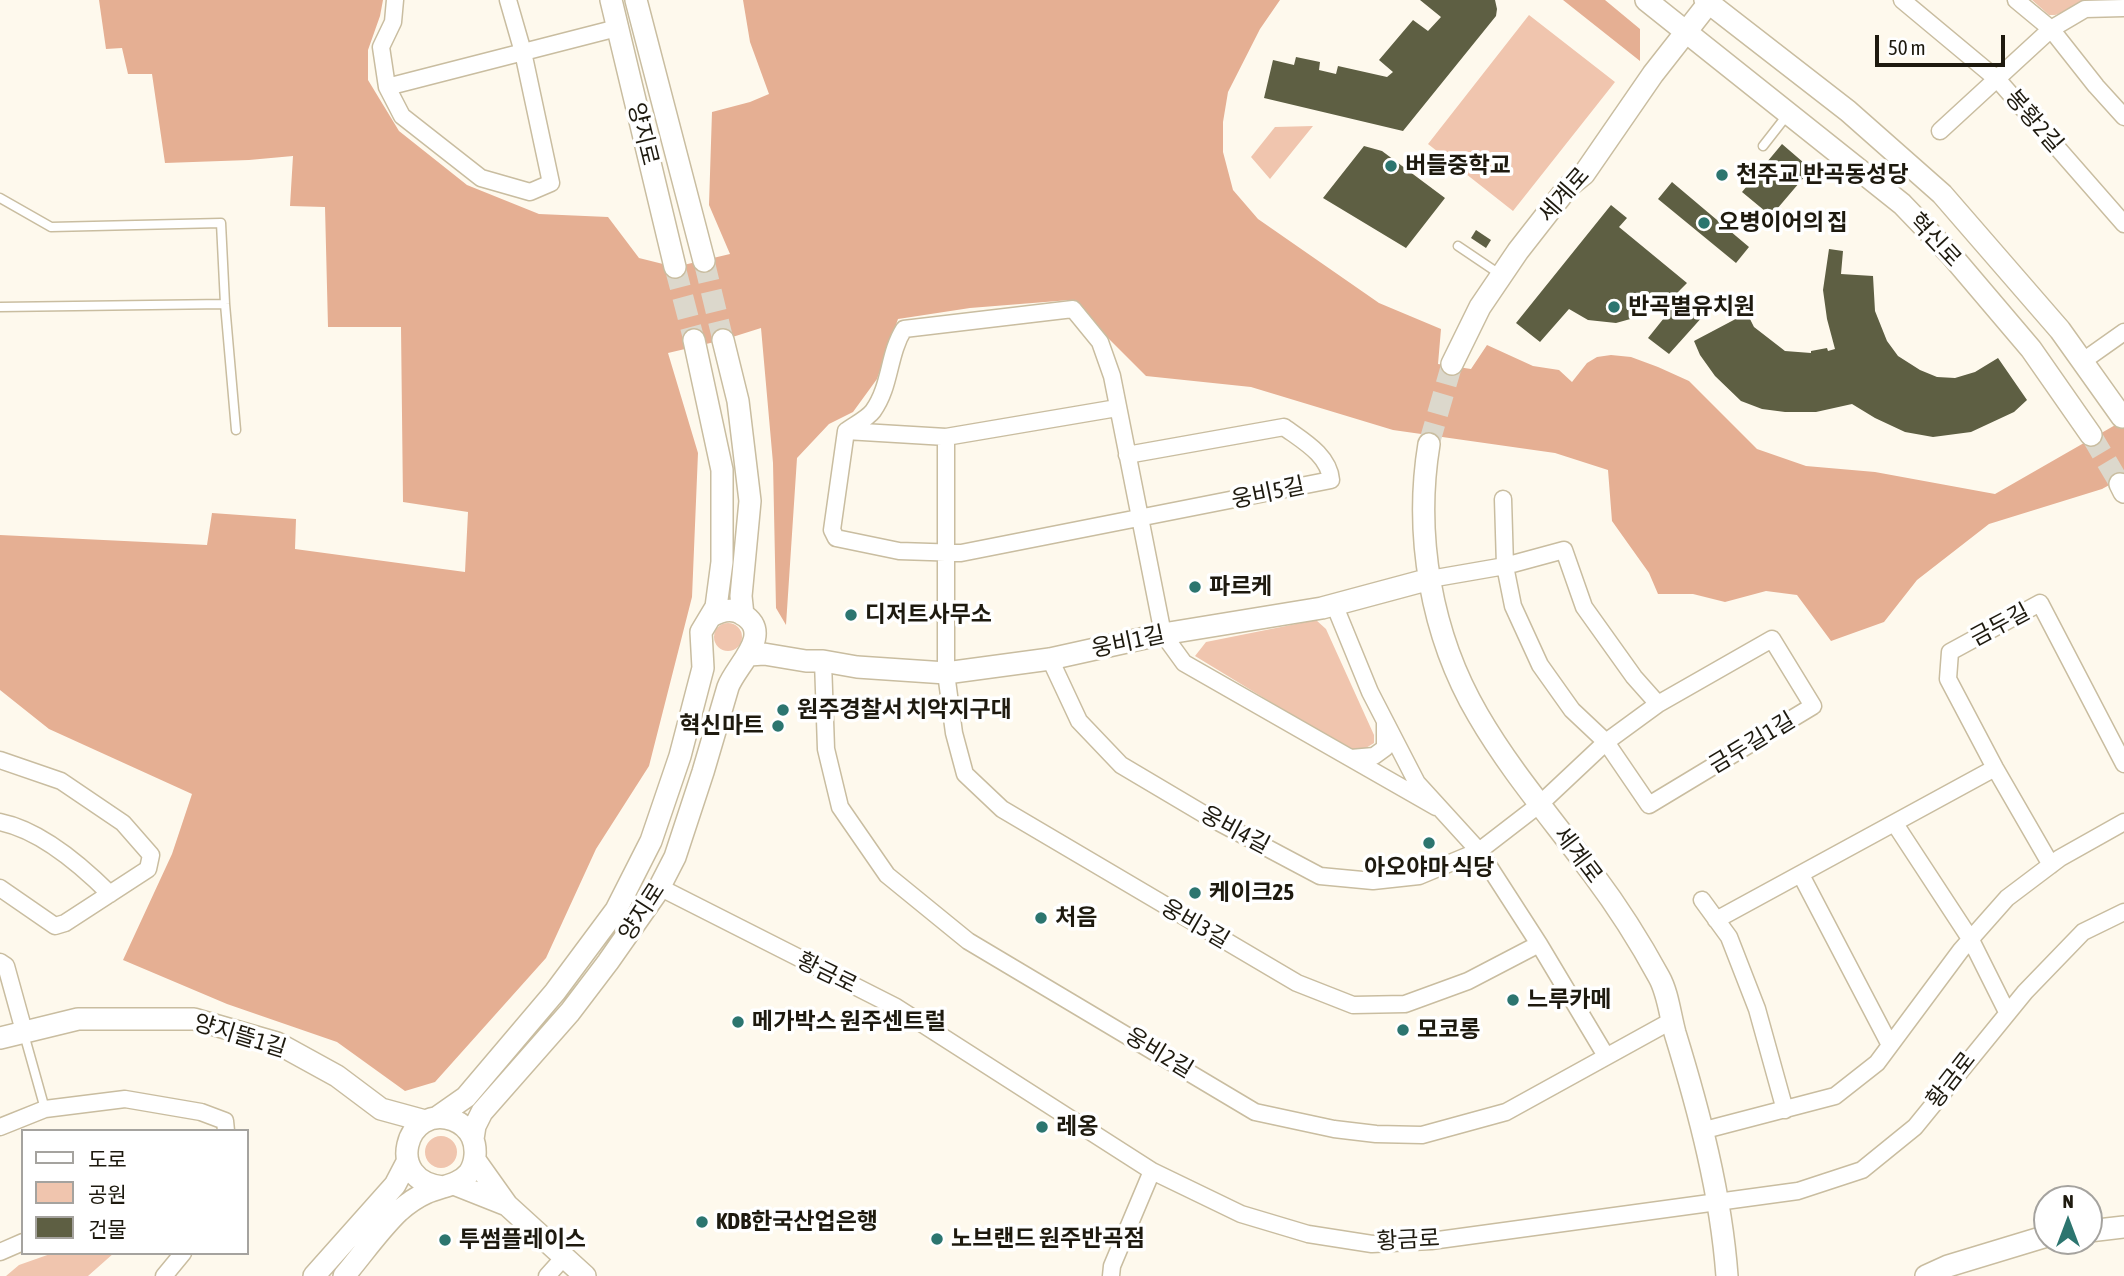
<!DOCTYPE html>
<html>
<head>
<meta charset="utf-8">
<style>
  body { margin:0 }
  #map { position:relative; width:2124px; height:1276px; overflow:hidden; background:#fef9ed; font-family:"Asap Condensed","Noto Sans KR",sans-serif }
  canvas { display:block }
  .legend { position:absolute; left:21px; top:1129px; width:228px; height:126px; box-sizing:border-box; background:#fff; border:2px solid #a5a39f; margin:0; padding:9px 12px; list-style:none; font-size:21px; color:#1e1a0f }
  .legend li { display:flex; align-items:center; gap:14px; height:35px }
  .legend b { width:35px; border:2px solid #a5a39f }
  .north { position:absolute; left:2033px; top:1185px; width:70px; height:70px; box-sizing:border-box; background:#fff; border:2px solid #a5a39f; border-radius:50%; rotate:0deg; font-size:19px; font-weight:700; line-height:28px; text-align:center; color:#1e1a0f }
  .north::after { content:''; display:block; margin:auto; width:24px; height:32px; background:#2c756f; clip-path:polygon(50% 0,100% 100%,50% 72%,0 100%) }
  .scale { position:absolute; left:1875px; top:35px; width:130px; height:32px; box-sizing:border-box; border:4px solid #1e1a0f; border-top:0; padding-left:9px; font-size:21px; line-height:24px; white-space:nowrap; color:#1e1a0f; -webkit-text-stroke:5px #fff; paint-order:stroke }
</style>
</head>
<body>
<div id="map">
<canvas width="2124" height="1276"></canvas>
<ul class="legend">
<li><b style="height:9px;background:#fff"></b>도로</li>
<li><b style="height:19px;background:#f0c5ae"></b>공원</li>
<li><b style="height:19px;background:#5e5f43"></b>건물</li>
</ul>
<div class="north">N</div>
<div class="scale">50 m</div>
</div>
<script>
const ctx = document.querySelector('canvas').getContext('2d');
ctx.lineJoin = 'round';
function paint(path, color) { ctx.fillStyle = color; ctx.fill(path, 'evenodd'); }
function stroke(path, color, width, dash) { ctx.strokeStyle = color; ctx.lineWidth = width; ctx.lineCap = dash ? 'butt' : 'round'; ctx.setLineDash(dash || []); ctx.stroke(path); }
function drawText(font, color, halo, rows, align = 'center') {
  ctx.font = font + ' "Asap Condensed","Noto Sans KR",sans-serif'; ctx.lineWidth = 7; ctx.setLineDash([]); ctx.textBaseline = 'middle'; ctx.strokeStyle = halo; ctx.fillStyle = color; for (const [text, x, y, turn = 0] of rows) {
    ctx.save(); ctx.translate(x, y); ctx.rotate((+turn || 0) * Math.PI / 180); ctx.textAlign = isNaN(turn) ? turn : align; if (halo) ctx.strokeText(text, 0, 0); ctx.fillText(text, 0, 0); ctx.restore();
  }
}
paint(new Path2D(`
  M2032 0H2124V1H2098L2055 15H2049Z
  M1529 15 1615 82 1513 211 1428 144Z
  M1313 126 1270 179 1251 157 1275 127Z
  M1316 620 1326 629 1374 735V743L1361 751 1346 748 1195 656 1206 642Z
  M714 637a14 14 0 1 1 28 0a14 14 0 1 1-28 0Z
  M425 1152a16 16 0 1 1 32 0a16 16 0 1 1-32 0Z
  M53 1253H114L88 1276H6L19 1265Z`), '#f0c5ae');
paint(new Path2D(`
  M99 0H383L380 16 368 50V80L399 131 467 185 539 214 608 217 639 258 675 267 730 254 709 205 712 112 750 102 769 94 750 42 743 0H1280L1260 29 1228 92 1223 122V152L1233 190 1258 219 1379 303 1441 329 1438 364 1471 369 1487 345 1533 366 1559 370 1572 382 1587 363 1597 357 1611 355 1631 357 1658 367 1689 381 1757 449 1806 466 1875 472 1995 494 2124 420V477L2102 489 1989 524 1917 580 1884 622 1831 641 1797 595 1766 591 1725 602 1693 594H1658L1649 573 1612 521 1608 470 1555 453 1393 430 1251 387 1146 376 1070 300 970 308 898 319 877 379 853 412 829 424 797 458 786 625 776 608 773 463 761 328 723 340 668 353 698 453 692 597 649 766 596 849 546 958 435 1082 405 1091 337 1042 227 1004 123 960 172 854 192 794 49 729 0 690V535L207 545 212 513 296 519 295 549 465 572 468 512 403 502 401 327H328L325 207 290 206 293 156 249 160 165 163 152 74H128L122 48 106 49Z
  M1563 0H1605L1640 29V61Z`), '#e5af93');
paint(new Path2D(`
  M1420 0H1495L1497 9 1496 16 1403 131 1264 98 1273 60 1294 65 1296 57 1320 62 1319 70 1336 74 1338 66 1387 77 1393 72 1379 60 1413 20 1428 31 1441 17Z
  M1782 144 1811 169 1771 216 1742 192Z
  M1364 146 1382 151 1445 198 1406 248 1323 198Z
  M1672 182 1749 247 1736 263 1658 199Z
  M1611 205 1627 218 1619 227 1687 283 1676 294 1704 315 1669 354 1648 338 1668 313 1651 301 1634 318 1616 323 1588 320 1569 309 1540 342 1516 323Z
  M1476 230 1491 240 1486 248 1471 238Z
  M1829 249 1843 251 1841 274 1873 276 1875 311 1887 341 1898 356 1920 370 1937 377 1955 378 1975 372 1998 358 2027 400 2014 412 1971 432 1933 437 1905 432 1875 418 1852 404 1816 412H1785L1762 409 1741 401 1715 376 1700 355 1694 341 1747 313 1754 327 1785 351 1811 353V351L1827 348 1828 351 1835 349 1827 319 1823 290Z`), '#5e5f43');
stroke(new Path2D(`
  M704 261 723 340
  M675 267 694 340
  M2091 435 2120 484
  M1429 444 1452 364`), '#dcd8cc', 21, [21, 10]);
const lane = new Path2D(`
  M1763 146 1788 114
  M0 198 51 227 221 223 225 304 236 430
  M1458 246 1501 275
  M0 307 225 304
  M24 1034 45 1109`);
const street = new Path2D(`
  M395 0 393 22 381 47 387 87 402 116 481 178 530 192 551 183 523 52 508 0
  M1902 0 1998 80 2124 224
  M2016 0 2051 29 2096 86 2124 117
  M387 87 617 28
  M1940 131 2051 29 2085 9 2124 8
  M2083 361 2124 332
  M846 431C854 425 867 419 873 411 891 386 888 354 904 329L1073 309 1100 342 1112 376 1163 634 1184 663 1436 807
  M846 431 832 530 836 538 899 551 961 553 1331 480C1329 455 1303 441 1284 427L1127 455
  M846 431 946 437 1117 408
  M946 437V673L954 733 965 774 1002 809 1297 983 1353 1005 1405 1004 1468 981 1539 944
  M1430 579 1505 566 1564 550 1584 607 1634 677 1658 704
  M1334 604 1370 692 1417 783 1479 851 1539 944 1606 1056
  M1050 659 1079 721 1121 765 1207 816 1320 876 1373 881 1419 876 1479 851 1540 804 1606 742 1658 704 1772 639 1813 706 1649 805 1606 742 1572 710 1540 665 1513 606 1505 566 1503 499
  M823 661 826 749 840 807 887 875 968 941 1255 1112 1334 1129 1376 1134 1422 1135 1506 1112 1671 1021
  M1351 758 1374 756 1385 748V723
  M0 760 61 781 123 823 151 855 148 869 65 923 55 926 0 888
  M0 822C40 830 82 866 110 894
  M1895 824 1971 940 2007 1012
  M2051 865 1995 768 1948 679 1950 652 2040 603 2124 764
  M1801 875 1890 1045
  M665 890 896 1007 1152 1171 1241 1214 1308 1234 1372 1244 1431 1241 1798 1191 1862 1170 1915 1127 2025 992 2083 932 2124 912
  M1702 900 1729 937 1757 1009 1785 1110
  M1716 920 1995 768
  M0 962 6 966 24 1031
  M0 1127 45 1109 125 1099 201 1112 225 1121 226 1131
  M1701 1131 1835 1096 1877 1063 1961 950 2007 898 2060 858 2124 822
  M0 1252 23 1242
  M164 1276 183 1253
  M547 1276 565 1256
  M1111 1276 1112 1266 1152 1171`);
const secondary = new Path2D(`
  M611 0 675 267
  M636 0 704 261
  M1646 0 1902 204 1952 256 2031 349 2091 435
  M1705 0 1848 111 1942 194 2060 330 2122 417
  M723 340 738 401 750 501 741 596 743 615
  M1452 364 1480 307 1518 251 1568 187 1584 174 1653 74 1711 0
  M1429 444C1414 535 1431 635 1478 715 1511 772 1554 821 1593 874 1617 906 1640 942 1659 977 1668 993 1670 1015 1675 1033 1699 1111 1721 1194 1727 1276
  M2120 484 2124 492
  M749 655 764 654 806 661H823L857 667 946 673 1050 659 1163 634 1322 608 1430 579
  M0 1038 78 1019H194L277 1043 337 1076 381 1109 425 1121
  M436 1118 466 1097 555 992 616 910 651 841 680 756 703 668 701 632 716 607 722 562V470L694 340
  M473 1139 475 1126 482 1112 570 1012 608 962 657 892 675 857 703 772 728 687C736 665 775 634 742 614 731 607 720 611 710 617
  M475 1160 507 1205 585 1276
  M454 1184 507 1205
  M2089 1231 2124 1227
  M314 1276 395 1185 407 1162
  M344 1276C362 1255 379 1230 399 1211 407 1204 417 1197 426 1193 441 1186 458 1186 469 1173 476 1163 477 1148 472 1137 468 1129 461 1123 453 1120 406 1103 383 1181 443 1187
  M1926 1276 1948 1266 2047 1236`);
stroke(lane, '#c9bda0', 11);
stroke(street, '#c9bda0', 19);
stroke(secondary, '#c9bda0', 24);
stroke(lane, '#fff', 8);
stroke(street, '#fff', 16);
stroke(secondary, '#fff', 21);
for (const [x, y, r, color] of [
  [1391,166,7,"#2c756f"],
  [1722,175,7,"#2c756f"],
  [1704,223,7,"#2c756f"],
  [1614,307,7,"#2c756f"],
  [1195,587,7,"#2c756f"],
  [851,615,7,"#2c756f"],
  [783,710,7,"#2c756f"],
  [778,726,7,"#2c756f"],
  [1429,843,7,"#2c756f"],
  [1195,893,7,"#2c756f"],
  [1041,918,7,"#2c756f"],
  [1513,1000,7,"#2c756f"],
  [738,1022,7,"#2c756f"],
  [1403,1030,7,"#2c756f"],
  [1042,1127,7,"#2c756f"],
  [702,1222,7,"#2c756f"],
  [937,1239,7,"#2c756f"],
  [445,1240,7,"#2c756f"]
]) { const dot = new Path2D(); dot.arc(x, y, r, 0, 2 * Math.PI); ctx.fillStyle = color; ctx.fill(dot); stroke(dot, '#fff', 2.5); }
drawText('23px', '#1e1a0f', '#fff', [
  ["봉황2길",2034,121,49],
  ["양지로",643,134,76],
  ["세계로",1564,195,-49],
  ["혁신로",1935,240,47],
  ["웅비5길",1268,493,-12],
  ["금두길",2000,625,-28],
  ["웅비1길",1128,642,-12],
  ["금두길1길",1752,743,-31],
  ["웅비4길",1235,830,28],
  ["세계로",1578,855,53],
  ["양지로",642,912,-57],
  ["웅비3길",1195,924,30],
  ["황금로",827,973,26],
  ["양지뜰1길",240,1036,17],
  ["웅비2길",1159,1053,31],
  ["황금로",1951,1080,-52],
  ["황금로",1408,1240,-3]
]);
drawText('bold 23px', '#1e1a0f', '#fff', [
  ["버들중학교",1405,166],
  ["천주교 반곡동성당",1736,175],
  ["오병이어의 집",1718,223],
  ["반곡별유치원",1628,307],
  ["파르케",1209,587],
  ["디저트사무소",865,615],
  ["원주경찰서 치악지구대",797,710],
  ["혁신마트",764,726,"right"],
  ["아오야마 식당",1429,868,"center"],
  ["케이크25",1209,893],
  ["처음",1055,918],
  ["느루카메",1527,1000],
  ["메가박스 원주센트럴",752,1022],
  ["모코롱",1417,1030],
  ["레옹",1056,1127],
  ["KDB한국산업은행",716,1222],
  ["노브랜드 원주반곡점",951,1239],
  ["투썸플레이스",459,1240]
], 'left');
</script>
</body>
</html>
